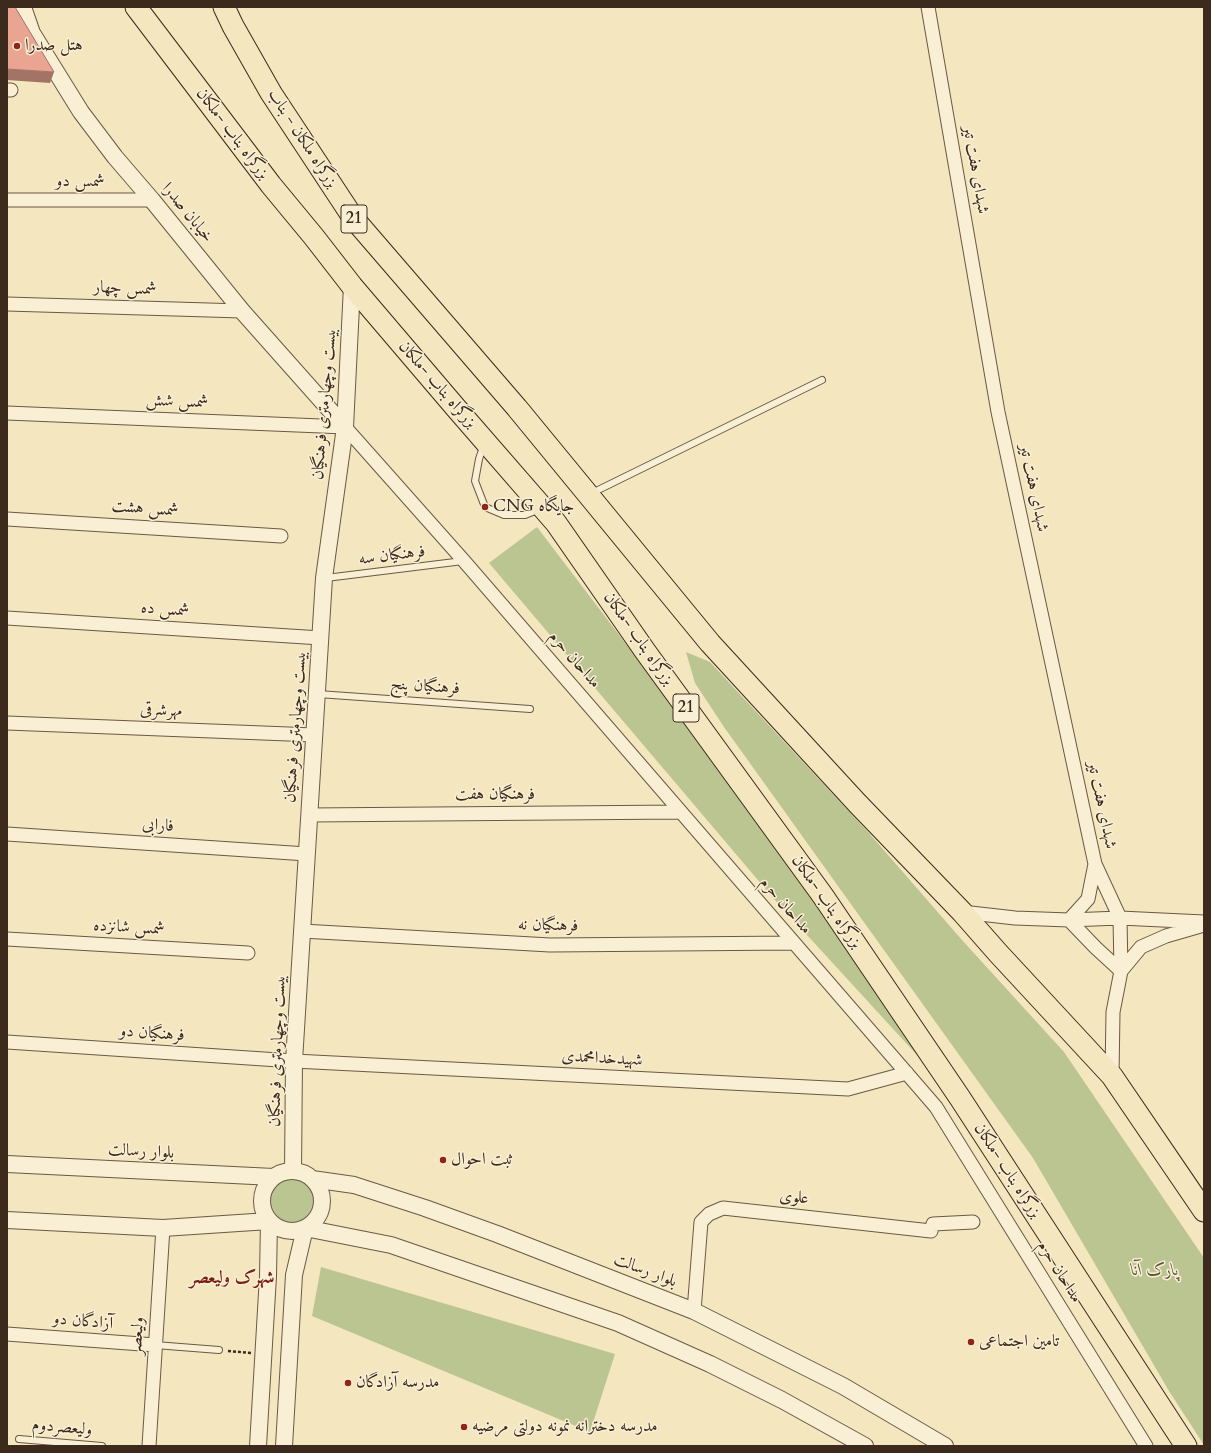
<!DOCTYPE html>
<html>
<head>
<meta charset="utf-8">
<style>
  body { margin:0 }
  #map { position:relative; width:1211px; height:1453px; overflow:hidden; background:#f4e6be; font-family:Cardo,serif }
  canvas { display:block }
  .frame { position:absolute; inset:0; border:8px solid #3c2a1c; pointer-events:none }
</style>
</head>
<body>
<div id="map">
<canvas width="1211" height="1453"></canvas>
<div class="frame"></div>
</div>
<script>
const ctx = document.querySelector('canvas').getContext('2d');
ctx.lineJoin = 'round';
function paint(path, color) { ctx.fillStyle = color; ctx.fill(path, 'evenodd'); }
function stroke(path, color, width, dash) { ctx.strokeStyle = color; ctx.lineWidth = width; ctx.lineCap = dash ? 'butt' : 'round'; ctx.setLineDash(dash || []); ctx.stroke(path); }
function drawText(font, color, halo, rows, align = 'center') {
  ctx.font = font + ' Cardo,Amiri,serif'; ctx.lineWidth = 3; ctx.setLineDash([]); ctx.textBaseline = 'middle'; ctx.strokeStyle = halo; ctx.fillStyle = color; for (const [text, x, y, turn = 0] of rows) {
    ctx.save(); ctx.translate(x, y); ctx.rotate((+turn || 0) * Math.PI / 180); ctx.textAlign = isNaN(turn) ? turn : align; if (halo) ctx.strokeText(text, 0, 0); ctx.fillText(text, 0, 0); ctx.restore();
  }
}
paint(new Path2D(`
  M537 527 712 757 818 900 938 1078 774 899 489 563Z
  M686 652 710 662 868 832 962 940 1064 1052 1204 1258V1445L1169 1391 1033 1158 724 727 695 683Z
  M270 1201a22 22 0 1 1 44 0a22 22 0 1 1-44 0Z
  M321 1267 615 1354 590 1432 312 1316Z`), '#bbc591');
const service = new Path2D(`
  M483 447 479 459 475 481 485 507 504 515H525L540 509
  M592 493 822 380
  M326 578 463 561
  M318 694 530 709
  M155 1345 219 1350
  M19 1439 102 1446`);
const minor = new Path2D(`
  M928 7 998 412 1095 864 1120 918 1121 971
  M7 90H11
  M7 200H152
  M7 304 242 311
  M7 413 345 427 464 561 936 1107 1146 1446
  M7 519 281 536
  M7 618 321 638
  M7 723 314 735
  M309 815 681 812
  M7 834 307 854
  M962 912 1015 918 1069 920 1120 918 1204 922
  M1069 920 1096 948 1121 971
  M1069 920 1088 899 1095 864
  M302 931 550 945 794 943
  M7 939 248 953
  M7 1042 294 1061 848 1089 907 1073
  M1112 1076 1113 1012 1121 971 1141 947 1166 936 1204 925
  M694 1311 701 1222 709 1214 723 1208 931 1231 933 1224 973 1222
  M7 1334 155 1345
  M149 1446 163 1228`);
const tertiary = new Path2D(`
  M23 7 32 33 81 112 115 157 152 200 242 311 345 427
  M7 1164 274 1177
  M293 1171 294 1061 324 578 345 427 352 286
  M262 1201a30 30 0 1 1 60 0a30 30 0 1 1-60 0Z
  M312 1179 354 1185 425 1208 497 1234 694 1311 843 1386 945 1446
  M7 1220 163 1228 269 1221 268 1276 258 1446
  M284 1446 294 1275 305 1228 391 1245 618 1323 710 1364 782 1400 865 1446`);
const trunk = new Path2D(`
  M136 7 271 185 314 237 352 286 456 408 556 523 645 651 823 896 960 1098 1186 1446
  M224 7 233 26 271 93 354 219 517 408 710 643 857 803 962 912 998 953 1112 1076 1204 1211`);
stroke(service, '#6a5944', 8);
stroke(minor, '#6a5944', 15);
stroke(tertiary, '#6a5944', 18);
stroke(trunk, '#3c2a1c', 23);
stroke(new Path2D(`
  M228 1351 251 1353`), '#3c2a1c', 2.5, [3, 2]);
stroke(service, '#f8efd5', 6);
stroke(minor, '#f8efd5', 13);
stroke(tertiary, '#f8efd5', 16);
stroke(trunk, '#f4e6be', 21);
paint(new Path2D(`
  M7 69 54 72 50 83 7 80Z`), '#a37366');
const building = new Path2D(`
  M7 7H15L54 72 7 69Z`);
paint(building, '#e9a492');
stroke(building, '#a37366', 1);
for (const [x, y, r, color] of [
  [17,46,4,"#8f2418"],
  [485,507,4,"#8f2418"],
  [443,1160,4,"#8f2418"],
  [971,1342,4,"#8f2418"],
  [348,1383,4,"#8f2418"],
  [464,1427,4,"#8f2418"]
]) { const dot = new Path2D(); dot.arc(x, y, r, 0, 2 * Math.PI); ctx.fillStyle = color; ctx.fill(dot); stroke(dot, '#f8efd5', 1.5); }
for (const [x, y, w] of [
  [354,219,26],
  [686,708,26]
]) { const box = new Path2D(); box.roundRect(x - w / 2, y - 14, w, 28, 3); ctx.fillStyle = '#f8efd5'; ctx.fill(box); stroke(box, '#3c2a1c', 1); }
drawText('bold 16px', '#3c2a1c', null, [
  ["21",354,219],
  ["21",686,708]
]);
drawText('17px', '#3c2a1c', '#f8efd5', [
  ["هتل صدرا",25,46],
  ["CNG جایگاه",493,507],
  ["ثبت احوال",451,1160],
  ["تامین اجتماعی",979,1342],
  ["مدرسه آزادگان",356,1383],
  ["مدرسه دخترانه نمونه دولتی مرضیه",472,1427]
], 'left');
drawText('17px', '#3c2a1c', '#f8efd5', [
  ["بزرگراه بناب -ملکان",232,134,53],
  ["بزرگراه ملکان - بناب",302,139,57],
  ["شهدای هفت تیر",975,170,80],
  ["شمس دو",80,182],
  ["خیابان صدرا",187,213,51],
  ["شمس چهار",125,289,2],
  ["بزرگراه بناب -ملکان",437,385,49],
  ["شمس شش",177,402,2],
  ["بیست وچهارمتری فرهنگیان",325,404,-85],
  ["شهدای هفت تیر",1033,488,78],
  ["شمس هشت",145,509,4],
  ["فرهنگیان سه",392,556,-7],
  ["شمس ده",165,610,4],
  ["بزرگراه بناب -ملکان",638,639,55],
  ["مداحان حرم",574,660,49],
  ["فرهنگیان پنج",425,687,4],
  ["مهرشرقی",161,711,2],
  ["بیست وچهارمتری فرهنگیان",296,727,-86],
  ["فرهنگیان هفت",495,795],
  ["شهدای هفت تیر",1101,805,78],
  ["فارابی",158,826,4],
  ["بزرگراه بناب -ملکان",826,902,55],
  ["مداحان حرم",785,906,49],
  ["فرهنگیان نه",548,926,1],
  ["شمس شانزده",129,928,3],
  ["فرهنگیان دو",152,1034,4],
  ["بیست وچهارمتری فرهنگیان",278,1051,-88],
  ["شهیدخدامحمدی",602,1059,3],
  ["بلوار رسالت",141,1152,3],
  ["بزرگراه بناب -ملکان",1007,1171,57],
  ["علوی",794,1198,6],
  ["بلوار رسالت",645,1271,21],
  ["مداحان حرم",1059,1272,58],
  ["آزادگان دو",83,1322,5],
  ["ولیعصر",138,1336,-86],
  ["ولیعصردوم",62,1428,5]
]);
drawText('italic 17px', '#5c5139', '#f8efd5', [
  ["پارک آنا",1155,1271]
]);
drawText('bold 18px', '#7a1f14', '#f8efd5', [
  ["شهرک ولیعصر",232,1279]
]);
</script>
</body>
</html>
